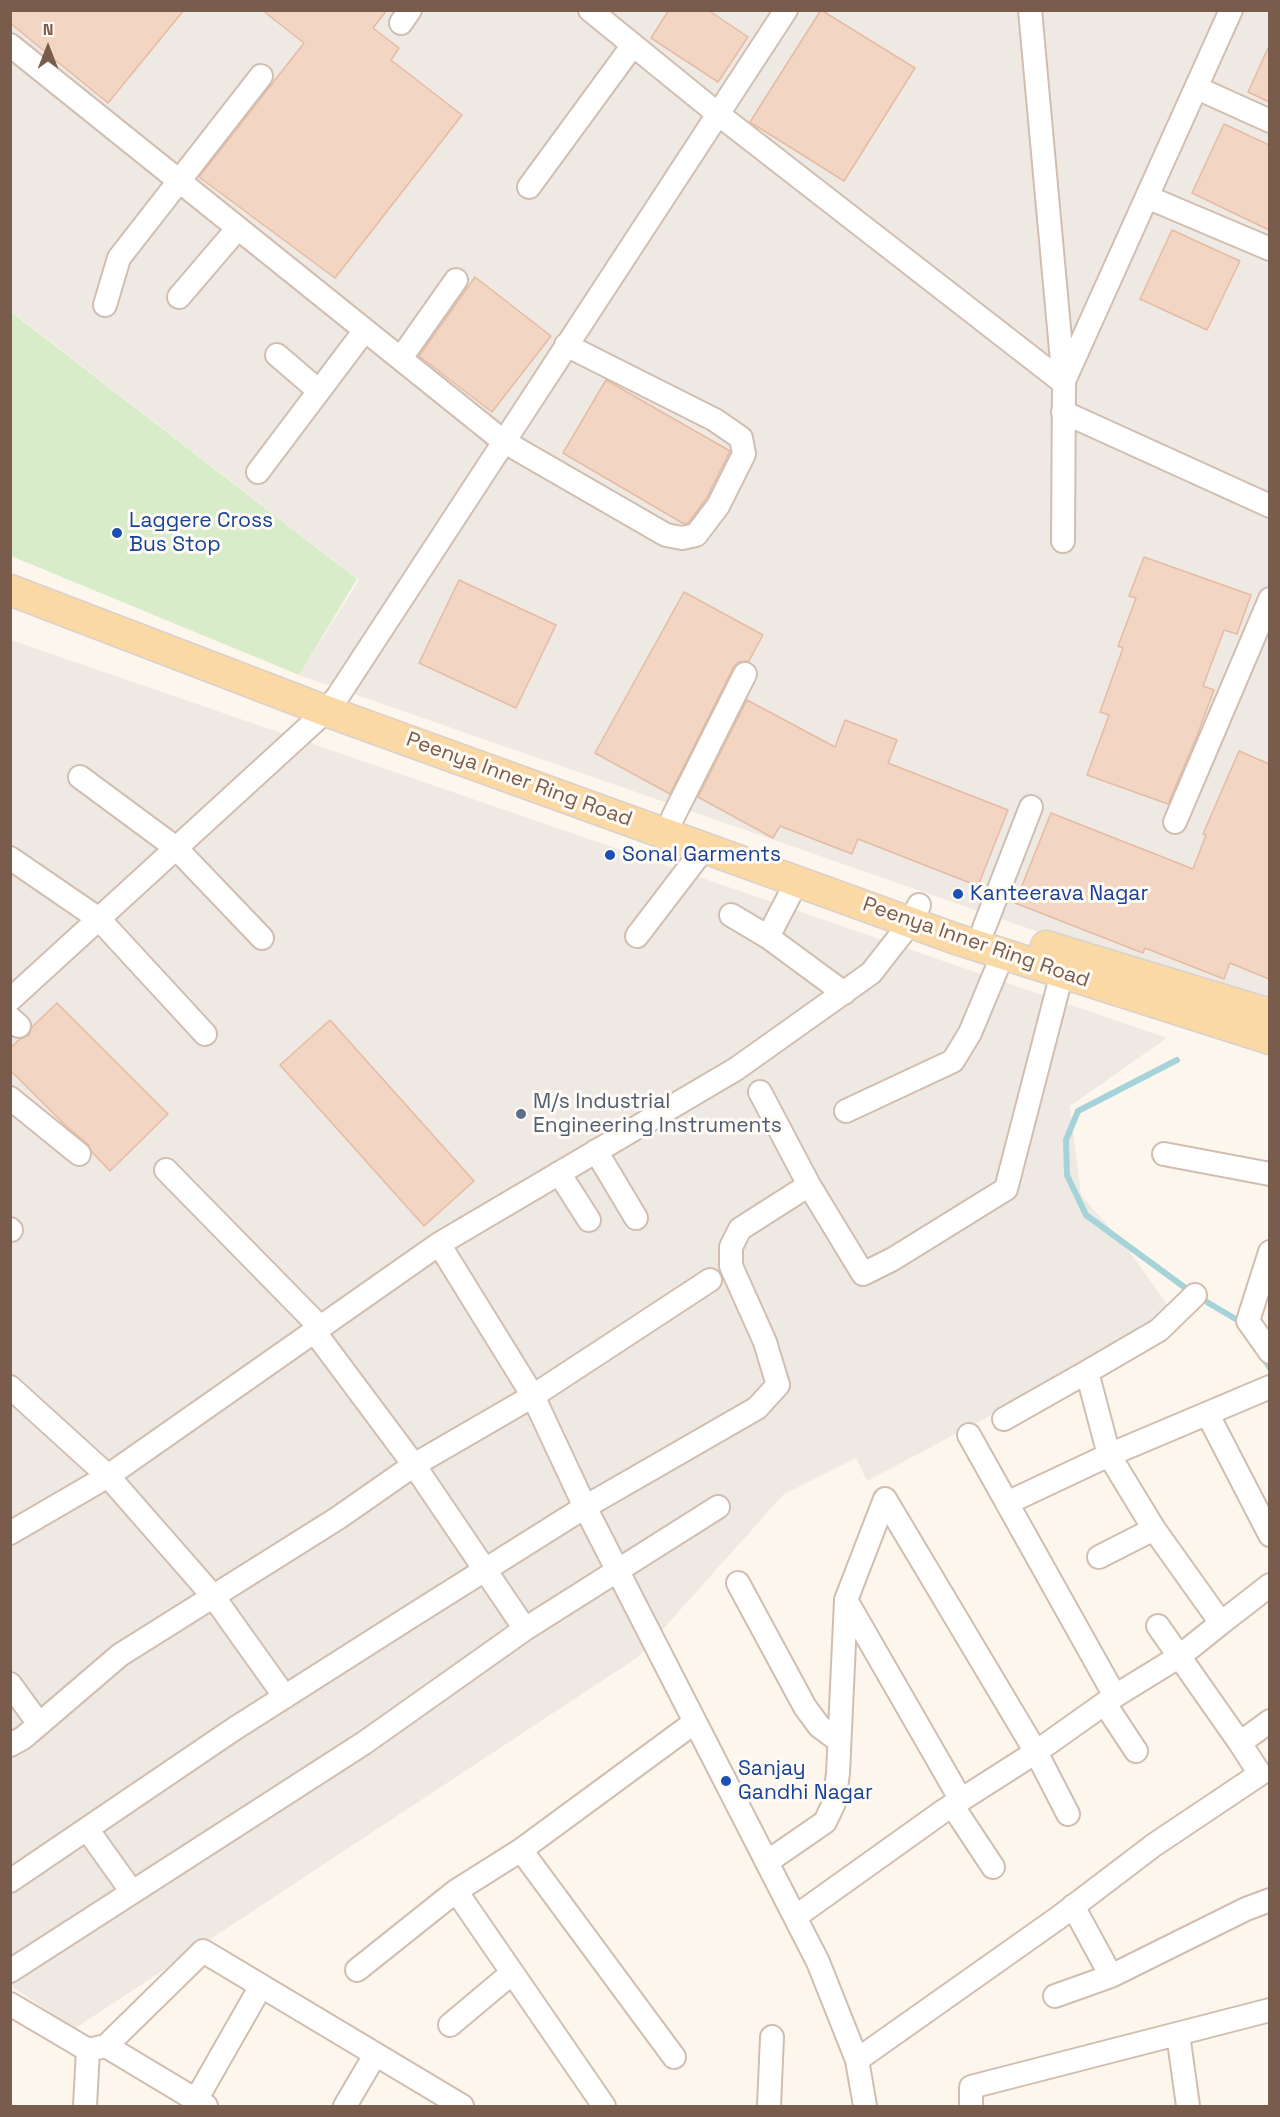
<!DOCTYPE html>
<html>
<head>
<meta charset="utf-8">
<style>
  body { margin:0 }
  #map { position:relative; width:1280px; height:2117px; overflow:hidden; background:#fdf6ec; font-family:"Space Grotesk",sans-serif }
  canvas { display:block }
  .frame { position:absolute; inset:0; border:12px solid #7a5c4d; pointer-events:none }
  .north { position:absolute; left:18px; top:18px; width:60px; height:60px; -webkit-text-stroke:4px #fffaf3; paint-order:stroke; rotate:0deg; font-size:16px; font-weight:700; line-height:24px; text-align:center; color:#7a5c4d }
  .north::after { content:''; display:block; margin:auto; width:21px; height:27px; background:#7a5c4d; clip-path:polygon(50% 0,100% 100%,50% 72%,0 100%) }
</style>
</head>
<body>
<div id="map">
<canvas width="1280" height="2117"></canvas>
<div class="frame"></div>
<div class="north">N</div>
</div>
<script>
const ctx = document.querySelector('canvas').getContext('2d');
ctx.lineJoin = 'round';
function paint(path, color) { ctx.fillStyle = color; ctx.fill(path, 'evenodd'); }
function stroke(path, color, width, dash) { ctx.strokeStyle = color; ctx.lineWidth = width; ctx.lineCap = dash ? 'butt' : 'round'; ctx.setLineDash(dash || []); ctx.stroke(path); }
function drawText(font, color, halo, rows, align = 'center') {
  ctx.font = font + ' "Space Grotesk",sans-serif'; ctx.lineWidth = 6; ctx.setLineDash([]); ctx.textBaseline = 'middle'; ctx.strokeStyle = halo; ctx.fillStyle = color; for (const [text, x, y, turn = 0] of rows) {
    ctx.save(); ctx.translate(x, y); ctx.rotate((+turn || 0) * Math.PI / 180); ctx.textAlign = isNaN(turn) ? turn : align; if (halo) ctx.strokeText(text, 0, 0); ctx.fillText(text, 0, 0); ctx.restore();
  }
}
paint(new Path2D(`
  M10 11H1269V1012L299 675 359 580 11 311Z
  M11 640 1167 1038 1070 1106 1081 1195 1127 1248 1176 1317 867 1481 856 1458 783 1495 638 1657 74 2029 11 1986Z`), '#efe9e4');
paint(new Path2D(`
  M10 311 357 579 299 675 11 556Z`), '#d8ecc9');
stroke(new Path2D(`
  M1177 1060 1078 1111 1066 1140 1067 1175 1086 1215 1195 1295 1239 1321 1242 1325
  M1262 1356 1270 1368`), '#a5d3da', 6);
const building = new Path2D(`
  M10 10H184L108 103 10 23Z
  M262 10H387L373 28 399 48 391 60 462 115 335 278 199 177 304 43Z
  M669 10H708L748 37 718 82 651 38Z
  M821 10 915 68 844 181 750 122Z
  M1269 46V102L1248 92Z
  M1224 124 1269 145V230L1192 193Z
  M1172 230 1240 261 1207 330 1140 299Z
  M475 277 551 336 492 412 419 356Z
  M606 380 730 451 706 499 688 523 684 524 563 453Z
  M1144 557 1251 595 1237 634 1224 630 1203 686 1214 690 1197 736 1168 804 1087 775 1109 715 1100 712 1123 648 1118 646 1136 598 1129 596Z
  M459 580 556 625 516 708 419 663Z
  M684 592 763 635 749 661 738 662 733 668 670 794 595 753Z
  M747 700 835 747 845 720 897 740 888 763 1008 810 978 886 858 839 852 854 780 826 773 838 698 797Z
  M1239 751 1269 764V979L1230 963 1224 979 1145 948 1143 953 1015 903 1051 813 1193 869 1206 835 1203 834Z
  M57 1003 168 1114 110 1171 92 1152 88 1144 66 1126 10 1070V1048L20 1039 29 1035 32 1027Z
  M330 1020 474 1181 424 1226 280 1065Z`);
paint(building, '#f3d5c3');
stroke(building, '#e6bba3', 1.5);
const minor = new Path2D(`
  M590 10 718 114 1064 383
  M1030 10 1064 383 1063 541
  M401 23 410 10
  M10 45 503 441 666 535 682 538 696 535 718 506 744 454 741 438 715 420 566 345
  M1197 88 1270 121
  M529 187 633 45
  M1147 197 1270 249
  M179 297 238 228
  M105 305 119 258 261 76
  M277 355 319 391
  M401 358 456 280
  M1064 381 1231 10
  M1063 412 1270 506
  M258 472 365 330
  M80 777 176 848 262 938
  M673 817 745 674
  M1175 822 1270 599
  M10 858 99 919 205 1034
  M797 881 768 937 844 993
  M731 915 768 937
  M984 928 1031 807
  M637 936 705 847
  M10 1000 326 711 338 696 786 10
  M10 1018 19 1026
  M760 1092 809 1185 863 1274 893 1259 1006 1189 1062 973
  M10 1098 79 1154
  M846 1111 953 1061 970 1033 1003 954
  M596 1151 636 1218
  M1164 1154 1270 1174
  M166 1170 320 1327
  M559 1173 589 1220
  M10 1229 11 1230
  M439 1244 533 1396 585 1507 818 1962 857 2060 865 2106
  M1270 1252 1248 1321 1270 1352
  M314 1331 414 1465 525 1629
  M10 1387 108 1476 213 1596 285 1697
  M1208 1415 1270 1535
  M1004 1419 1087 1372
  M969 1435 1115 1696
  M1007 1503 1109 1455 1270 1387
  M10 1533 108 1476 439 1244 736 1069 871 973 911 922 919 905
  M1099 1557 1154 1529
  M738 1583 805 1707 819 1726 839 1741
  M846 1600 961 1800
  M1221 1623 1270 1585
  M1158 1626 1240 1743
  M10 1684 39 1724
  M1105 1704 1136 1751
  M10 1745 23 1738 120 1655 338 1518 414 1465 533 1396 710 1280
  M952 1805 993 1867
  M87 1829 132 1892
  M521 1850 695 1722
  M767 1862 825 1822 834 1803 838 1773 846 1600 885 1499 1036 1752 1068 1814
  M10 1881 234 1729 410 1617 585 1507 757 1408 778 1385 765 1342 731 1266V1247L740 1229 809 1185
  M456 1891 604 2106
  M1073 1906 1111 1976
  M795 1917 942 1812 1036 1752 1115 1696 1180 1656 1221 1623 1154 1529 1109 1455 1087 1372 1159 1330 1195 1295
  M357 1970 456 1891 521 1850 674 2057
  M10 1971 364 1743 525 1629 718 1507
  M1055 1996 1111 1976 1246 1909 1270 1900
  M10 2004 88 2050 106 2046 206 2106
  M450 2025 512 1973
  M1178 2034 1188 2106
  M106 2046 203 1951 462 2106
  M857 2060 1058 1918 1154 1845 1260 1774 1240 1743 1270 1721
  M196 2100 261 1986
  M85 2106 88 2050
  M345 2106 375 2055
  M769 2106 772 2037
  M971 2106V2087L1270 2010`);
const major = new Path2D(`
  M10 590 326 711 956 939 1270 1039
  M1046 946 1270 1014`);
stroke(minor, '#d1beb0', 26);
stroke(major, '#dad1cd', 33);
stroke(minor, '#fff', 22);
stroke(major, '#fbd9a5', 30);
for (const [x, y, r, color] of [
  [117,533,6,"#1a4fb4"],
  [610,855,6,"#1a4fb4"],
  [958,894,6,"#1a4fb4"],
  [521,1114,6,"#5c6f8a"],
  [726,1781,6,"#1a4fb4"]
]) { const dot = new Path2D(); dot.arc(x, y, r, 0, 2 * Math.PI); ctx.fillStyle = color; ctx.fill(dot); stroke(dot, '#fffaf3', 2); }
drawText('21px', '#164399', '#fffaf3', [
  ["Laggere Cross",129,521],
  ["Bus Stop",129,545],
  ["Sonal Garments",622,855],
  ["Kanteerava Nagar",970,894],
  ["Sanjay",738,1769],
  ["Gandhi Nagar",738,1793]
], 'left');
drawText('21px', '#7a5c4d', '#fffaf3', [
  ["Peenya Inner Ring Road",519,780,20],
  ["Peenya Inner Ring Road",976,943,19]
]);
drawText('21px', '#4e5e75', '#fffaf3', [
  ["M/s Industrial",533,1102],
  ["Engineering Instruments",533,1126]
], 'left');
</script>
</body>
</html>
